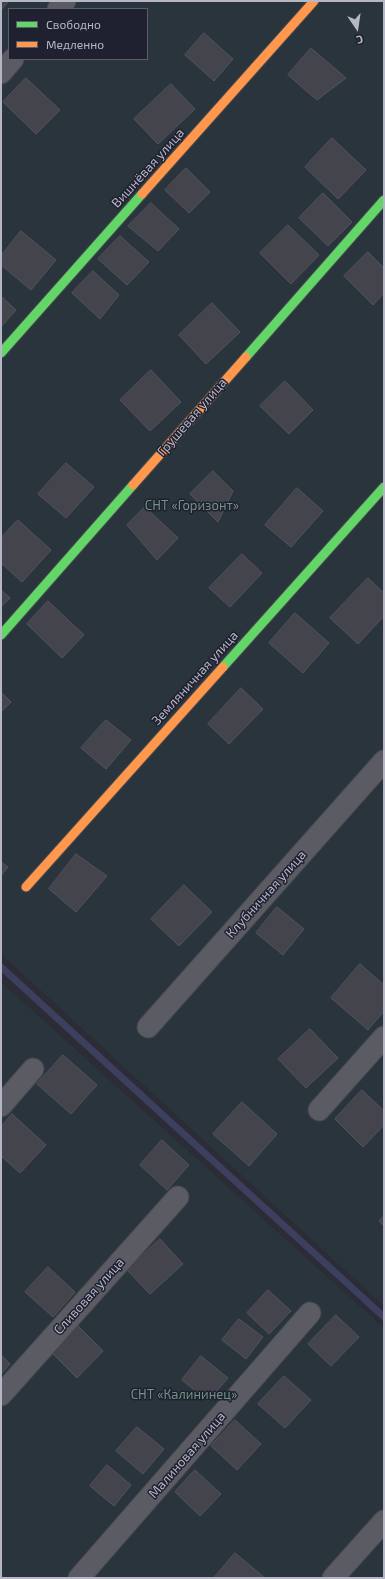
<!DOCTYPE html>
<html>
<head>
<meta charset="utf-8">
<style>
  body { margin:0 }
  #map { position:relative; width:385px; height:1579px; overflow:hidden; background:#2b2c36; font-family:"Exo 2",sans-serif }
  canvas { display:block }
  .frame { position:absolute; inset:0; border:2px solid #b6b6c6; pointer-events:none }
  .legend { position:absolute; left:8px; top:8px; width:140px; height:52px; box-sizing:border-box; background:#1f2030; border:1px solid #5b5c6c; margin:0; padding:5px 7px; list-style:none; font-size:12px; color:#b6b6c6 }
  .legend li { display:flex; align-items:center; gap:8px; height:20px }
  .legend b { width:20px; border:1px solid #5b5c6c }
  .north { position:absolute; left:337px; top:8px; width:40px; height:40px; -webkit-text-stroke:3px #1f2030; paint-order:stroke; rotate:167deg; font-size:11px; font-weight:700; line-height:16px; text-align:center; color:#b6b6c6 }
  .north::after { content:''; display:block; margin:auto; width:14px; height:18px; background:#b6b6c6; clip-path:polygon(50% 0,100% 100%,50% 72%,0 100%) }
</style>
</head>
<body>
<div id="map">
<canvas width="385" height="1579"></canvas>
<div class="frame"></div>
<ul class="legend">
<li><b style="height:5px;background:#63d668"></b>Свободно</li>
<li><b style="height:5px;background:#ff974d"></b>Медленно</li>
</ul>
<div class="north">С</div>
</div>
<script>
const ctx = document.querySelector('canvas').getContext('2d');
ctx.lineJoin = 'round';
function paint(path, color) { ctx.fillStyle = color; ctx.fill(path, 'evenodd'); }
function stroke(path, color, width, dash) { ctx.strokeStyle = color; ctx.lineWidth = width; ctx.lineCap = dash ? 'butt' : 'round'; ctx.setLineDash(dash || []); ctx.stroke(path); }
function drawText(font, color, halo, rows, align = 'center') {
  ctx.font = font + ' "Exo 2",sans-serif'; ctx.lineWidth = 3; ctx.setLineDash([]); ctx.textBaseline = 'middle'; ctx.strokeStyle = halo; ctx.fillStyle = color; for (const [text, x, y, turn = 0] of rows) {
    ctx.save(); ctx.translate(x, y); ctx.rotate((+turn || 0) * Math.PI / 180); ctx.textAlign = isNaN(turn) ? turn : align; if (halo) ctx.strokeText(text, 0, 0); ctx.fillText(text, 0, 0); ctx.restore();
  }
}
paint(new Path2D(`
  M1 1H384V1306L1 954ZM9 9H147V59H9Z
  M1 982 384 1328V1578H1Z`), '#29343c');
stroke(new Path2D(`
  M1 967 384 1317`), '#3c3f5d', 7);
const building = new Path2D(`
  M1 1H9L1 10Z
  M204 33 233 59 214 81 185 55Z
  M311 48 346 78 317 100 288 75Z
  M26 78 60 110 36 134 3 102Z
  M171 84 195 109 158 144 134 119Z
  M332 138 366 170 338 199 305 167Z
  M186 168 210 192 189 213 165 190Z
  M323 193 352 222 328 246 299 218Z
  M151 203 179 229 158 251 128 226Z
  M288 225 319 255 291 284 260 253Z
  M21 231 56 260 31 290 1 265V256Z
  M120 236 149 262 127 285 98 259Z
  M368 252 384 268V293L373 305 344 276Z
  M93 271 119 295 100 319 72 293Z
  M1 296 16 310 1 327Z
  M212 303 240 332 206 364 179 335Z
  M151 370 181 402 150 431 120 400Z
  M285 381 313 410 289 434 260 406Z
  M66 463 94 487 66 518 38 494Z
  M213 471 233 491 218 522 190 494Z
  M297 488 323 511 291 547 265 525Z
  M145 507 178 538 157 560 127 525Z
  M18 520 51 550 22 582 1 563V538Z
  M242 554 262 573 230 607 209 588Z
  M368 578 384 593V616L358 644 330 618Z
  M1 590 10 598 1 607Z
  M48 601 84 635 62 658 27 624Z
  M295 613 329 643 303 673 269 643Z
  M241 688 263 709 229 744 208 724Z
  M1 692 11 702 1 712Z
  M106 720 131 740 106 769 81 748Z
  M76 854 107 876 76 912 49 889Z
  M1 862 8 867 1 876Z
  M184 885 212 912 179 946 151 919Z
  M277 907 304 929 283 955 256 933Z
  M360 964 384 985V1011L368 1030 331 998Z
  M310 1029 338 1058 306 1088 278 1059Z
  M63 1055 97 1085 71 1114 37 1084Z
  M362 1090 384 1111V1125L363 1147 335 1119Z
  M242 1102 277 1134 249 1166 213 1134Z
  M12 1114 46 1145 20 1173 1 1156V1127Z
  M162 1140 189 1165 167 1190 140 1165Z
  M384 1216V1226L379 1221Z
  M160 1239 183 1264 150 1294 127 1270Z
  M48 1267 75 1292 53 1317 25 1292Z
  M268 1290 291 1311 269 1334 247 1313Z
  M336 1315 359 1337 331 1366 308 1344Z
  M239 1319 263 1337 246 1359 222 1340Z
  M78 1326 103 1351 77 1378 52 1353Z
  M1 1355 10 1364 1 1374Z
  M201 1356 228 1378 208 1401 182 1380Z
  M284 1376 311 1400 285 1428 258 1404Z
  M235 1420 261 1444 237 1470 211 1446Z
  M137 1427 164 1449 143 1474 116 1451Z
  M107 1465 131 1485 114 1506 90 1486Z
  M195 1470 221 1494 200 1516 175 1492Z
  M235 1553 265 1578H214Z`);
paint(building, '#44444d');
stroke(building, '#53535d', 1);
const street = new Path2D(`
  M58 9 65 1
  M1 73 13 59
  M148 1027 384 761
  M1 1106 33 1069
  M319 1110 384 1037
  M1 1395 178 1197
  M79 1578 310 1313
  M333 1578 384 1521`);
const fast = new Path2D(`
  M1 353 142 194
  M246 357 384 200
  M1 635 133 485
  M223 667 384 487`);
const slow = new Path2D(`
  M142 194 314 1
  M133 485 246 357
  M26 887 223 667`);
stroke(street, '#47484f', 23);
stroke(fast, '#47484f', 11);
stroke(slow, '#47484f', 11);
stroke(street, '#5b5b64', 21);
stroke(fast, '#63d668', 9);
stroke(slow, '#ff974d', 9);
drawText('13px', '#b6b6c6', '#1f2030', [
  ["Вишнёвая улица",148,168,-48],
  ["Грушевая улица",192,417,-49],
  ["Земляничная улица",195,678,-48],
  ["Клубничная улица",266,894,-48],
  ["Сливовая улица",89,1296,-48],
  ["Малиновая улица",187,1455,-49]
]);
drawText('13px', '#709485', '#1f2030', [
  ["СНТ «Горизонт»",192,506],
  ["СНТ «Калининец»",184,1395]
]);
</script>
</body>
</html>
